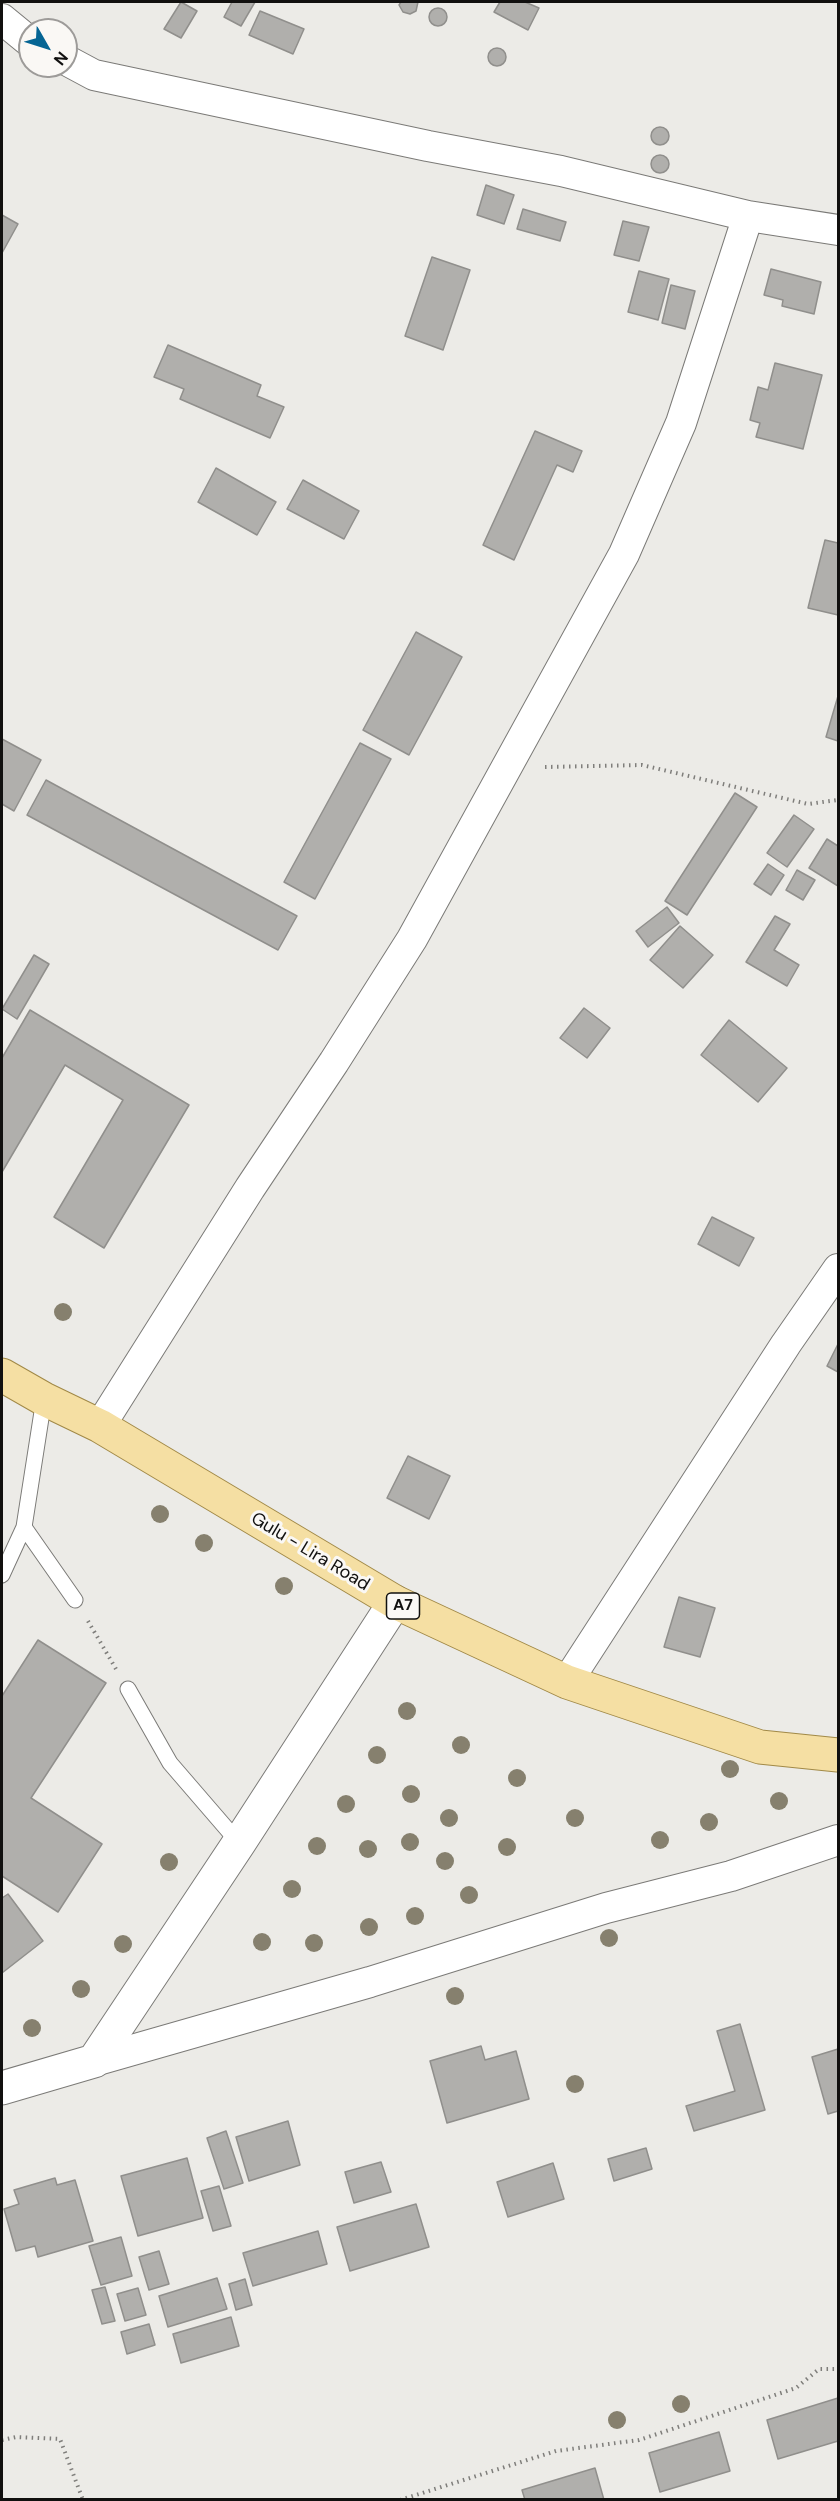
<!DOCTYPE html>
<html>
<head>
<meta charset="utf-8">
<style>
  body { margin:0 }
  #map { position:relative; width:840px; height:2501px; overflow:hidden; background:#ecebe7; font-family:"DM Sans",sans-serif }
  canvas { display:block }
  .frame { position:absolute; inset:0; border:3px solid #11100f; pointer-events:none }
  .north { position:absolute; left:18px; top:18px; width:60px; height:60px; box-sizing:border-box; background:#faf8f5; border:2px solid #9d9b99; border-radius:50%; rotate:129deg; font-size:16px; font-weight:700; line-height:24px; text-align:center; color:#11100f }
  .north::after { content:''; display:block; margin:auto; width:21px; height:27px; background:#056594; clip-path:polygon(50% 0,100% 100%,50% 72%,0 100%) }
</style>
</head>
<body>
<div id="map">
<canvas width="840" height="2501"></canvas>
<div class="frame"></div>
<div class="north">N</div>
</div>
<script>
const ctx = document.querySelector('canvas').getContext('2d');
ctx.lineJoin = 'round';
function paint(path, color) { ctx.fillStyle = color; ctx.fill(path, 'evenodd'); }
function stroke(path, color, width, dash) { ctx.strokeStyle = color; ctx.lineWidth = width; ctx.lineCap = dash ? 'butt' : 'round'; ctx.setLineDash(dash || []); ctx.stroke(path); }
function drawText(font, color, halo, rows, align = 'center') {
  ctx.font = font + ' "DM Sans",sans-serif'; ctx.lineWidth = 6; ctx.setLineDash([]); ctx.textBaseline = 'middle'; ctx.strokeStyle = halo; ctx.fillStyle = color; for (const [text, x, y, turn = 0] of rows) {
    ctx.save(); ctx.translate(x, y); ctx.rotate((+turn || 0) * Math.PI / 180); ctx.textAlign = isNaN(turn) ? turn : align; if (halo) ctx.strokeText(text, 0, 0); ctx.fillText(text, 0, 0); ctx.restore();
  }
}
const building = new Path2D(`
  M181 2 197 11 181 38 164 29Z
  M232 2H255L241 26 224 17Z
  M401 2H418L416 11 410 14 403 12 399 5Z
  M500 2H525L539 8 528 30 494 12Z
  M429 17a9 9 0 1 1 18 0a9 9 0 1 1-18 0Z
  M260 11 304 29 293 54 249 35Z
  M488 57a9 9 0 1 1 18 0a9 9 0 1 1-18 0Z
  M651 136a9 9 0 1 1 18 0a9 9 0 1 1-18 0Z
  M651 164a9 9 0 1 1 18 0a9 9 0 1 1-18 0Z
  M486 185 514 195 504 224 477 215Z
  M523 209 566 222 560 241 517 229Z
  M2 215 18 224 2 253Z
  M623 221 649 227 639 261 614 255Z
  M432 257 470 270 443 350 405 336Z
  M771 269 821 282 814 314 782 306 783 300 764 295Z
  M639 271 669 279 658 320 628 312Z
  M671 285 695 291 685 329 662 323Z
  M168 345 261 385 257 396 284 407 270 438 180 399 184 389 154 377Z
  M775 363 822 375 803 449 756 437 760 423 750 420 758 387 768 390Z
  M535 431 582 451 573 472 557 465 514 560 483 545Z
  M216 468 276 502 257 535 198 502Z
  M303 480 359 511 344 539 287 509Z
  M825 540 838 543V615L808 608Z
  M416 632 462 657 409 755 363 730Z
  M838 696V741L826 737Z
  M2 739 41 760 14 811 2 804Z
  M360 743 391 759 315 899 284 882Z
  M46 780 297 916 278 950 27 815Z
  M735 793 757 807 687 915 665 901Z
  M794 815 814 829 787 867 767 853Z
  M827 839 838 846V886L809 868Z
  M768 864 784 875 771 895 754 884Z
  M797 870 815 880 803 900 786 890Z
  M667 907 679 923 648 947 636 931Z
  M775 916 790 924 774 950 799 965 787 986 746 962Z
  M680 926 713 955 683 988 650 960Z
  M34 955 49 964 17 1019 2 1009Z
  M584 1008 610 1028 587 1058 560 1038Z
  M30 1010 189 1105 104 1248 54 1217 123 1100 65 1065 2 1172V1058Z
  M729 1020 787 1068 758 1102 701 1055Z
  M712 1217 754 1238 739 1266 698 1244Z
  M838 1344V1372L827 1366Z
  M408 1456 450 1476 429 1519 387 1498Z
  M679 1597 715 1608 700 1657 664 1647Z
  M38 1640 106 1683 31 1798 102 1844 58 1912 2 1876V1696Z
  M8 1894 43 1941 2 1973V1898Z
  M740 2024 765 2110 694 2131 686 2106 735 2091 717 2031Z
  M481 2046 485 2060 516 2051 529 2099 447 2123 430 2061Z
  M838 2049V2111L828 2114 812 2057Z
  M288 2121 300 2165 249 2181 236 2137Z
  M226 2131 243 2183 224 2189 207 2138Z
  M646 2148 652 2169 614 2181 608 2159Z
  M187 2158 203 2218 138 2236 121 2176Z
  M381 2162 391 2192 354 2203 345 2172Z
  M553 2163 564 2199 508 2217 497 2182Z
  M55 2178 57 2185 75 2180 93 2241 38 2257 35 2246 16 2251 4 2209 19 2204 14 2190Z
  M219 2186 231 2226 213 2231 201 2191Z
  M416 2204 429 2247 350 2271 337 2227Z
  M318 2231 327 2264 253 2286 243 2253Z
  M121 2237 132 2276 101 2285 89 2246Z
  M159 2251 169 2284 149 2290 139 2257Z
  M217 2278 227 2309 168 2327 159 2296Z
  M245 2279 252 2305 236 2310 229 2284Z
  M105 2287 115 2321 102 2324 92 2290Z
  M138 2288 146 2315 125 2321 117 2294Z
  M231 2317 239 2346 181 2363 173 2334Z
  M149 2324 155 2345 127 2354 121 2332Z
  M838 2398V2441L778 2459 767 2420Z
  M719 2432 730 2471 660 2492 649 2453Z
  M595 2468 604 2500H525L522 2490Z`);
paint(building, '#b0afac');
stroke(building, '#908f8c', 1.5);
const service = new Path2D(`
  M24 1527 75 1600
  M2 1575 24 1527 44 1399
  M128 1689 170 1763 239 1843`);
const minor = new Path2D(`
  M2 19 30 42
  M66 60 94 75 428 146 561 171 748 216 838 230
  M100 1426 250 1188 334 1062 412 939 624 554 681 423 748 216
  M567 1682 786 1344 838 1269
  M94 2061 370 1982 606 1908 731 1876 838 1840`);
const secondary = new Path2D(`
  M2 2088 94 2061 239 1843 395 1602`);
const primary = new Path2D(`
  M2 1375 44 1399 100 1426 395 1602 567 1682 760 1747 838 1755`);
stroke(service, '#7b7a77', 17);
stroke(minor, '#7b7a77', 32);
stroke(secondary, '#7b7a77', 35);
stroke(primary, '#a18947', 35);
stroke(new Path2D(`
  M545 767 642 765 808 804 838 800
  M88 1621 116 1669
  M2 2440 16 2437 60 2439 83 2500
  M400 2500 556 2451 639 2440 796 2388 819 2369H838`), '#7f7e7b', 4, [1.5, 4.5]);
stroke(service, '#fff', 15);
stroke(minor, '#fff', 30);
stroke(secondary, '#fff', 33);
stroke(primary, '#f5dfa3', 33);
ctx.fillStyle = '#86806e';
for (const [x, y] of [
  [63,1312],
  [160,1514],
  [204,1543],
  [284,1586],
  [407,1711],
  [461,1745],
  [377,1755],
  [730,1769],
  [517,1778],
  [411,1794],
  [779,1801],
  [346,1804],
  [449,1818],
  [575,1818],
  [709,1822],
  [660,1840],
  [410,1842],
  [317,1846],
  [507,1847],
  [368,1849],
  [445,1861],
  [169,1862],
  [292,1889],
  [469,1895],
  [415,1916],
  [369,1927],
  [609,1938],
  [262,1942],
  [314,1943],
  [123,1944],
  [81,1989],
  [455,1996],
  [32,2028],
  [575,2084],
  [681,2404],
  [617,2420]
]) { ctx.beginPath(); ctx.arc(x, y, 9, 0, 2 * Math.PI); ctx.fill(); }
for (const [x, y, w] of [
  [403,1606,33]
]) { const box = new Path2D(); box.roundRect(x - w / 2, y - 13, w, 26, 4.5); ctx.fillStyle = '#faf8f5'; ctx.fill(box); stroke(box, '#11100f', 1.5); }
drawText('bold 16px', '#11100f', null, [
  ["A7",403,1606]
]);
drawText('18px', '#11100f', '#faf8f5', [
  ["Gulu - Lira Road",310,1552,31]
]);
</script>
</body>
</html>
